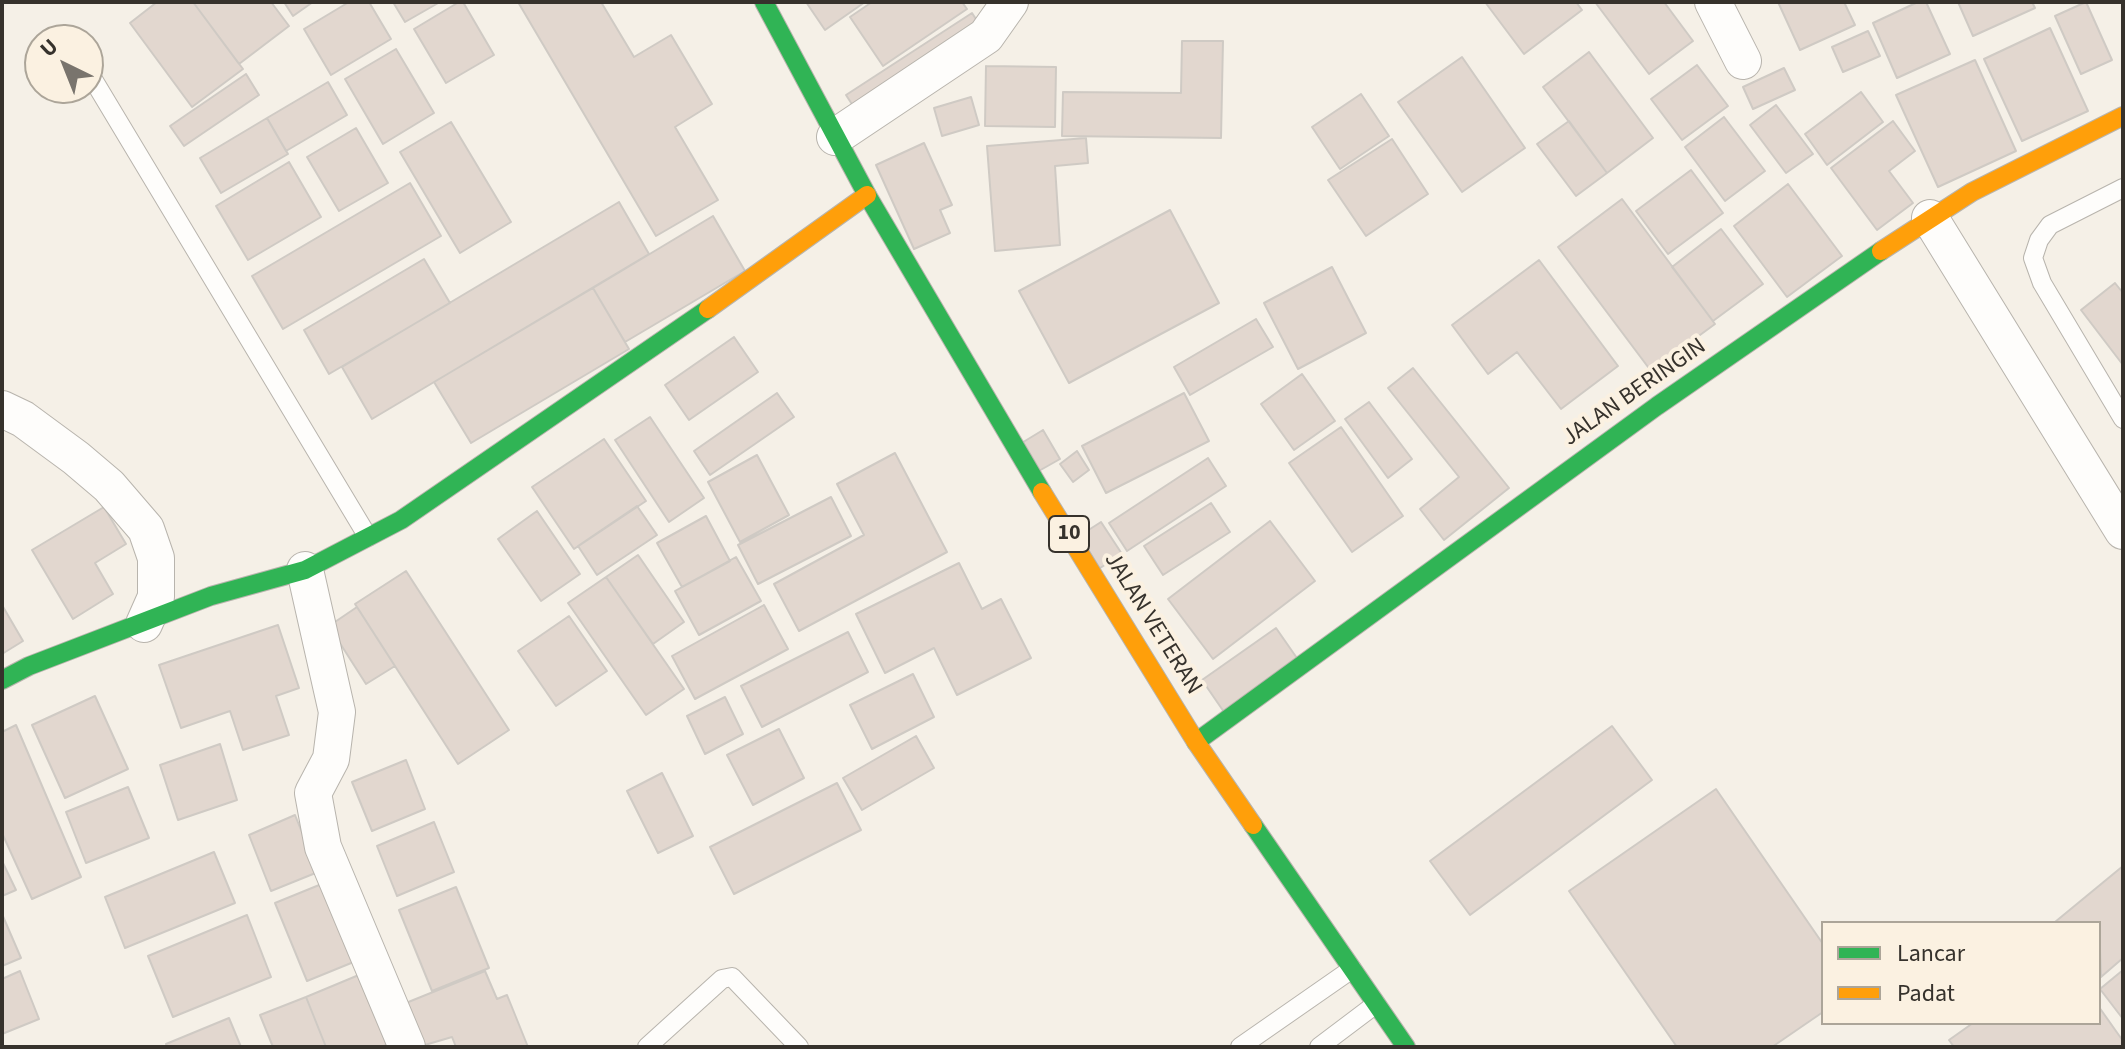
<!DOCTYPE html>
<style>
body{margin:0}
#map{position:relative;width:2125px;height:1049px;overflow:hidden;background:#f5f0e7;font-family:"Source Sans 3",sans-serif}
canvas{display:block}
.frame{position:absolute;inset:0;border:4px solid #36322c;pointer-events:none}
.legend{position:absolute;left:1821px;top:921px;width:280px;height:104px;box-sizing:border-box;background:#fbf1e1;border:2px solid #aca599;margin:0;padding:10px 14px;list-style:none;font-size:24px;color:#36322c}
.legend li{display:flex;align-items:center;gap:16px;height:40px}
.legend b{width:40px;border:2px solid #aca599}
.north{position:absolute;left:24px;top:24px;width:80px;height:80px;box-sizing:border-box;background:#fbf1e1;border:2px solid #aca599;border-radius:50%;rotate:317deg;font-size:22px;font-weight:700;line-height:32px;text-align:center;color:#36322c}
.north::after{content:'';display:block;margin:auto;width:28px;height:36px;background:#79746d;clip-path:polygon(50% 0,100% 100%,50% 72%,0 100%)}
</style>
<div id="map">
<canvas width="2125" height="1049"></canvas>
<div class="frame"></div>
<ul class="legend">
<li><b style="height:10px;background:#30b455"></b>Lancar</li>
<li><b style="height:10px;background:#ff9f0a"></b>Padat</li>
</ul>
<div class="north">U</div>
</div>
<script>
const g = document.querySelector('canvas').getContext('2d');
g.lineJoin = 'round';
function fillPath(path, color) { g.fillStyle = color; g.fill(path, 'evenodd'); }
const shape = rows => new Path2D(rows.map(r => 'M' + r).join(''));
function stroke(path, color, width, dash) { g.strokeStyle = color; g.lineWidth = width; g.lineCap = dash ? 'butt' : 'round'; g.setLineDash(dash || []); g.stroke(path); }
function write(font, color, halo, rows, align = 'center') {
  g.font = font + ' "Source Sans 3",sans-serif'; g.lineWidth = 8; g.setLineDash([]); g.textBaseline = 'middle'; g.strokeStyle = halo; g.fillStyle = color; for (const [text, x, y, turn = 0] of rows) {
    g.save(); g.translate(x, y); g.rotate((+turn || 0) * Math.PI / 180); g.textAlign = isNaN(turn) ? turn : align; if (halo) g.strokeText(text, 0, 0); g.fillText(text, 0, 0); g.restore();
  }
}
const building = shape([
 [157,2,193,2,243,69,192,107,130,23,157,2],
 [193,2,271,2,289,26,239,64,193,2],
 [284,2,313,2,293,16,284,2],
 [349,2,369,2,391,39,331,75,304,29,349,2],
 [393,2,440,2,405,22,393,2],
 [459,2,463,2,494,55,446,83,414,29,459,2],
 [518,2,601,2,634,57,671,35,712,104,675,127,718,200,656,236,518,2],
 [806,2,865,2,825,30,806,2],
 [872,2,962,2,967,9,883,66,850,17,872,2],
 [1485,2,1576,2,1582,10,1524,54,1485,2],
 [1595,2,1664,2,1693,41,1649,74,1595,2],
 [1778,2,1844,2,1855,25,1800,50,1778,2],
 [1918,2,1926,2,1950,54,1897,78,1873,23,1918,2],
 [1958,2,2032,2,2035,8,1973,36,1958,2],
 [2086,2,2112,60,2081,74,2055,16,2086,2],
 [972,13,985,33,859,115,846,95,972,13],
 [2050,28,2088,111,2022,141,1984,59,2050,28],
 [1868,31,1880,56,1843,72,1832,47,1868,31],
 [1182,41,1223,41,1221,138,1062,136,1063,92,1181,93,1182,41],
 [396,49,434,113,383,144,345,79,396,49],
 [1589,52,1653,138,1607,173,1543,87,1589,52],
 [1462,57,1525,148,1462,192,1398,102,1462,57],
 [1975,60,2016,151,1938,187,1896,95,1975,60],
 [1697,65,1728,106,1682,140,1651,99,1697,65],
 [986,66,1056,67,1055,127,985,126,986,66],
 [1784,68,1795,90,1753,109,1743,87,1784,68],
 [246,74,259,95,184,146,170,126,246,74],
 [328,82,347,115,286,151,267,118,328,82],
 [1861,92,1883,122,1827,165,1805,134,1861,92],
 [1361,94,1389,136,1340,169,1312,127,1361,94],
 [971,97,979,125,942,136,934,108,971,97],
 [1776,105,1813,154,1786,173,1750,125,1776,105],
 [1724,117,1765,171,1725,201,1685,147,1724,117],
 [267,118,288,154,221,193,200,158,267,118],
 [1569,121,1607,173,1576,196,1537,144,1569,121],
 [1893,121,1915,151,1889,171,1913,203,1877,230,1831,168,1893,121],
 [451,122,511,222,460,253,400,152,451,122],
 [356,128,388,183,339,211,307,157,356,128],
 [1086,138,1088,163,1055,166,1060,245,995,251,987,146,1086,138],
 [1392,139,1428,194,1366,236,1328,180,1392,139],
 [924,143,952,205,940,210,950,233,914,249,876,165,924,143],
 [289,162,321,217,248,260,216,206,289,162],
 [1691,170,1723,213,1668,254,1636,211,1691,170],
 [410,183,441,236,283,329,252,276,410,183],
 [1788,184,1842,256,1787,297,1734,226,1788,184],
 [1622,199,1715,324,1651,371,1558,247,1622,199],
 [619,202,649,254,372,419,342,367,619,202],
 [1170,210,1219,303,1069,383,1019,291,1170,210],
 [713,216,745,271,625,342,593,288,713,216],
 [1721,229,1763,284,1713,321,1672,267,1721,229],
 [424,259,450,303,329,374,304,330,424,259],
 [1539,260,1618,366,1561,409,1517,352,1488,374,1452,325,1539,260],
 [1332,267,1366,333,1298,369,1264,303,1332,267],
 [2115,283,2123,293,2123,365,2081,310,2115,283],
 [593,288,629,349,471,443,434,382,593,288],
 [1256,319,1273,347,1190,395,1174,367,1256,319],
 [734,337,758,372,689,420,665,385,734,337],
 [1413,368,1509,488,1444,540,1420,509,1459,477,1388,388,1413,368],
 [1302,374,1335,421,1294,450,1261,404,1302,374],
 [777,393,794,417,710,475,694,451,777,393],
 [1184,393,1209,441,1106,493,1082,446,1184,393],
 [1369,402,1412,459,1388,478,1345,419,1369,402],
 [650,417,704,498,669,522,615,440,650,417],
 [1341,427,1403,516,1352,552,1289,463,1341,427],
 [1043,430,1060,459,1037,472,1020,444,1043,430],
 [604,439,646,501,574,549,532,487,604,439],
 [1077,451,1089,470,1073,482,1060,464,1077,451],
 [895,453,947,552,799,631,774,584,864,535,837,484,895,453],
 [757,455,789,515,740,542,708,482,757,455],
 [1208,458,1226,486,1127,551,1109,523,1208,458],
 [831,497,851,536,758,584,738,545,831,497],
 [1211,503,1230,532,1163,575,1144,546,1211,503],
 [637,506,657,535,597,575,578,546,637,506],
 [104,507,126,544,95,563,113,594,73,619,32,550,104,507],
 [537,511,580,574,541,601,498,539,537,511],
 [706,516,730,561,682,587,657,543,706,516],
 [1270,521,1315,581,1213,659,1168,599,1270,521],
 [1101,522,1122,554,1097,570,1076,538,1101,522],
 [638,555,684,622,653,644,606,577,638,555],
 [736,557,761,601,699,635,675,591,736,557],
 [959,563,982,609,1001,599,1031,658,957,695,934,648,885,673,856,614,959,563],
 [406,571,509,730,458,764,355,604,406,571],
 [606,577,684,689,646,715,568,603,606,577],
 [2,605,23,641,2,654,2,605],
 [764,605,788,649,695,699,672,656,764,605],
 [357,607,395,666,366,684,329,626,357,607],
 [569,616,607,671,556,706,518,651,569,616],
 [278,625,299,688,276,696,289,735,243,750,230,711,181,728,159,665,278,625],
 [1276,628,1299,661,1224,712,1202,680,1276,628],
 [848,632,868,672,762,727,741,686,848,632],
 [913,674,934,717,872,749,850,705,913,674],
 [95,696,128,769,65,798,32,725,95,696],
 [725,697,743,734,705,754,687,716,725,697],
 [16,725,81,877,32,899,2,833,2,732,16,725],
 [1612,726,1652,780,1470,915,1430,861,1612,726],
 [779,729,804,778,753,805,727,755,779,729],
 [916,736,934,768,862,810,843,778,916,736],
 [220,744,237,800,178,820,160,765,220,744],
 [406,760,425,809,372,831,352,782,406,760],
 [662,773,693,836,658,853,627,791,662,773],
 [837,783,861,830,734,894,710,847,837,783],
 [128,787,149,838,86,863,66,812,128,787],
 [1716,789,1823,944,1823,1012,1772,1047,1677,1047,1569,891,1716,789],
 [295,815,318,872,271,891,249,835,295,815],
 [434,822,454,872,397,896,377,846,434,822],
 [214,852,235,903,125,948,105,897,214,852],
 [2,861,16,890,2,896,2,861],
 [2123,866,2123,958,2101,977,2099,923,2055,922,2123,866],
 [329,881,361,959,307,981,275,903,329,881],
 [456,887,489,968,432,991,399,910,456,887],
 [2,914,21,958,2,966,2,914],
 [247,915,271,977,173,1017,148,956,247,915],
 [2123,970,2123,1019,2100,989,2123,970],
 [20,971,39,1019,2,1034,2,979,20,971],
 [485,971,497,999,507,995,528,1047,456,1047,452,1037,418,1047,401,1005,485,971],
 [366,972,394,1042,381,1047,326,1047,306,997,366,972],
 [306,997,326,1047,273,1047,260,1015,306,997],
 [2099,1007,2123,1041,2123,1047,1954,1047,1949,1040,1973,1023,2099,1023,2099,1007],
 [229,1018,241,1047,167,1047,166,1044,229,1018]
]);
const lane = shape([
 [91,76,368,537],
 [2123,188,2050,225,2039,240,2033,258,2042,283,2123,419],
 [647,1047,722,979,732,977,799,1047],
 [1240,1047,1352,969],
 [1319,1047,1376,1004]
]);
const street = shape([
 [1713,2,1743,61],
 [835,137,986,36,1010,2],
 [1930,218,2123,531],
 [2,409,23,419,76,458,109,486,146,529,156,558,156,597,144,624],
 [305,570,337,712,331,759,313,793,323,847,407,1047]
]);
const fast = shape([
 [764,2,867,195,1042,492],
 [2,680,29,666,211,596,305,570,401,520,708,309],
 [1196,742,1657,406,1881,251],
 [1253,825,1406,1047]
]);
const slow = shape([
 [1881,251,1972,192,2123,116],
 [708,309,867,195],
 [1042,492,1196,742,1253,825]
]);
const shields = [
 [1069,534,40]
];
const shieldNames = [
 ["10",1069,534]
];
const streetNames = [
 ["JALAN BERINGIN",1635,393,-35],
 ["JALAN VETERAN",1152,624,58]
];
fillPath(building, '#e2d7cf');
stroke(building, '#cfcac4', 2);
stroke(lane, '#b8b4ad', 20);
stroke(street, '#b8b4ad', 38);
stroke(fast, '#b8b4ad', 20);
stroke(slow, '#b8b4ad', 20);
stroke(lane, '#fefdfb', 18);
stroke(street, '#fefdfb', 36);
stroke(fast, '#30b455', 18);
stroke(slow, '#ff9f0a', 18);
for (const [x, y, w] of shields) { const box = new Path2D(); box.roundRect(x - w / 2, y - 18, w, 36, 6); g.fillStyle = '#fbf1e1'; g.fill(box); stroke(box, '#36322c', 2); }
write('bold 22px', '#36322c', null, shieldNames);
write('24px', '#36322c', '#fbf1e1', streetNames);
</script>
